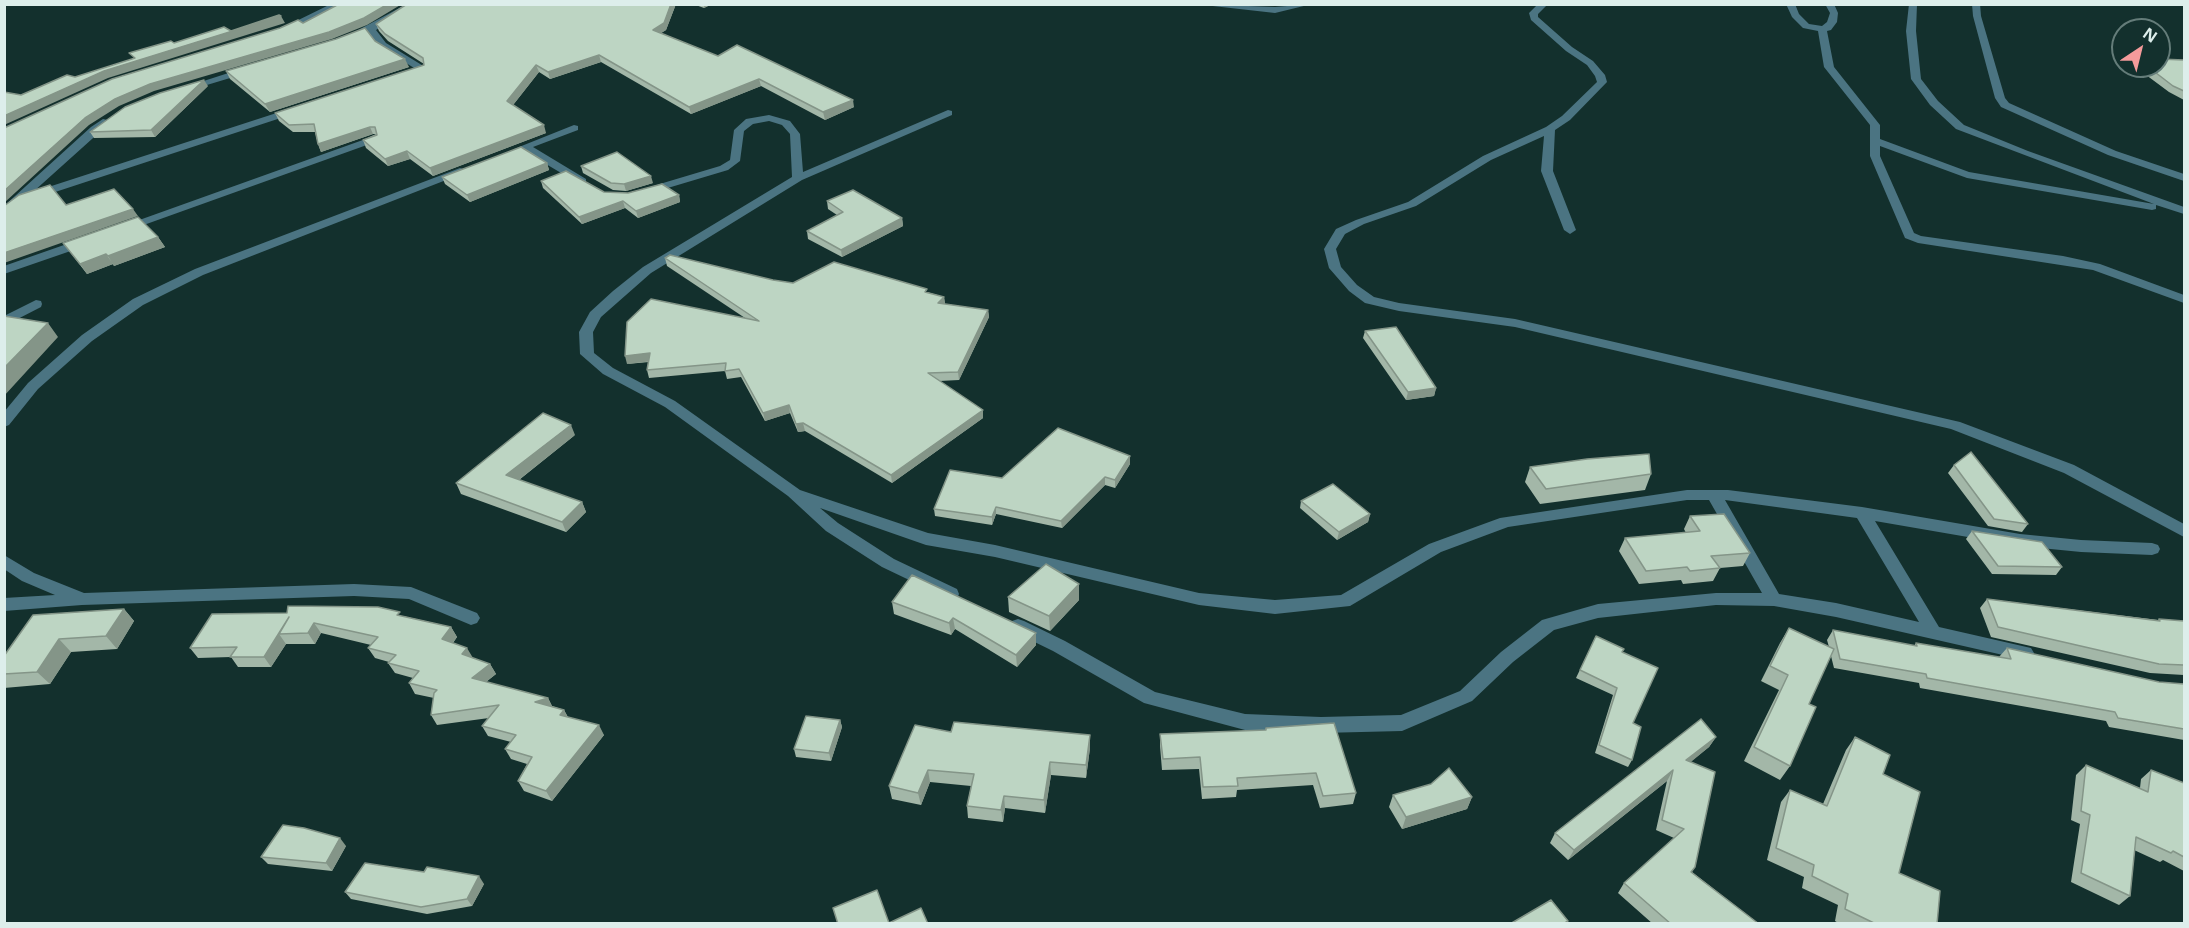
<!DOCTYPE html>
<style>
body{margin:0}
#map{position:relative;width:2189px;height:928px;overflow:hidden;background:#13302d;font-family:"Open Sans",sans-serif}
canvas{display:block}
.frame{position:absolute;inset:0;border:6px solid #ddeeeb;pointer-events:none}
.north{position:absolute;left:2111px;top:18px;width:60px;height:60px;box-sizing:border-box;background:#13302d;border:2px solid #647c79;border-radius:50%;rotate:35deg;font-size:16px;font-weight:700;line-height:24px;text-align:center;color:#ddeeeb}
.north::after{content:'';display:block;margin:auto;width:21px;height:27px;background:#f59b9b;clip-path:polygon(50% 0,100% 100%,50% 72%,0 100%)}
</style>
<div id="map">
<canvas width="2189" height="928"></canvas>
<div class="frame"></div>
<div class="north">N</div>
</div>
<script>
const g = document.querySelector('canvas').getContext('2d');
g.lineJoin = 'round';
const shape = rows => new Path2D(rows.map(r => 'M' + r).join(''));
function fillPath(path, color) { g.fillStyle = color; g.fill(path, 'evenodd'); }
function stroke(path, color, width, dash) { g.strokeStyle = color; g.lineWidth = width; g.lineCap = dash ? 'butt' : 'round'; g.setLineDash(dash || []); g.stroke(path); }
const minor = shape([
 [331,4,343,4,286,32,278,30,331,4],
 [407,4,418,4,376,30,386,43,425,67,425,71,419,71,380,47,368,33,350,40,345,37,407,4],
 [1195,4,1275,7,1312,4,1275,13,1195,4],
 [1538,4,1548,4,1538,14,1538,17,1572,47,1593,61,1605,75,1607,82,1570,120,1555,130,1553,171,1576,230,1570,234,1564,230,1541,171,1544,136,1491,160,1416,206,1364,224,1345,234,1336,249,1341,267,1357,285,1374,297,1399,303,1515,319,1960,422,2074,465,2184,524,2184,537,2064,473,1951,429,1515,327,1399,311,1365,303,1349,291,1329,268,1324,249,1336,229,1356,220,1408,202,1483,156,1546,127,1562,116,1597,82,1595,76,1587,65,1566,51,1531,20,1529,13,1538,4],
 [1786,4,1795,4,1799,14,1809,24,1822,26,1827,22,1830,13,1825,4,1834,4,1838,13,1837,22,1831,30,1827,31,1834,67,1880,125,1880,139,1969,172,2154,204,1956,129,1930,105,1911,79,1906,31,1909,4,1917,4,1916,31,1921,79,1938,101,1964,125,2028,151,2184,207,2184,214,2156,205,2156,209,2152,210,1967,178,1880,146,1880,156,1914,233,1921,236,2063,256,2100,264,2184,295,2184,303,2093,270,1918,243,1905,238,1870,156,1870,125,1824,67,1818,31,1803,28,1792,17,1786,4],
 [1972,4,1980,4,1981,16,2005,98,2009,103,2116,151,2184,174,2184,181,2108,155,2001,107,1995,98,1973,16,1972,4],
 [247,67,252,70,250,72,187,91,182,88,247,67],
 [295,107,299,108,299,112,40,197,32,197,31,195,4,216,4,206,91,127,103,119,112,121,33,192,295,107],
 [948,110,952,111,952,115,802,180,651,273,601,317,593,332,594,353,613,368,675,401,800,490,928,533,995,545,1199,593,1275,600,1341,595,1429,544,1500,518,1687,490,1728,490,1862,507,2020,534,2081,540,2152,543,2158,545,2160,549,2158,553,2152,555,2081,552,2020,546,1875,521,1939,627,2031,648,2034,653,2031,658,2025,660,1836,617,1774,606,1716,605,1598,618,1554,630,1513,662,1472,701,1402,731,1321,733,1245,730,1144,703,1053,651,1012,631,1009,626,1012,621,1018,619,1024,621,1065,641,1155,692,1245,714,1321,717,1401,715,1460,691,1501,652,1542,620,1598,604,1716,593,1762,593,1709,500,1687,500,1508,527,1441,552,1350,606,1275,614,1199,605,995,557,926,545,820,508,838,523,894,559,957,589,959,594,957,599,951,600,882,567,826,531,788,496,665,407,603,374,580,354,579,332,590,312,613,291,643,267,792,177,790,134,782,125,769,121,753,124,744,131,740,161,728,170,651,193,643,193,643,189,720,166,730,160,734,130,746,119,769,115,790,121,800,134,803,172,948,110],
 [1725,500,1857,518,1919,622,1836,603,1779,594,1725,500],
 [574,125,578,126,578,130,533,147,586,179,586,183,578,183,524,151,519,152,514,149,574,125],
 [374,136,378,137,378,141,127,231,123,232,117,228,374,136],
 [460,168,464,169,464,173,203,275,143,305,92,341,38,389,9,425,4,427,4,412,28,383,82,335,133,299,195,269,460,168],
 [84,238,90,242,88,245,4,274,4,266,84,238],
 [36,300,41,301,42,304,41,307,4,326,4,316,36,300],
 [4,555,34,573,84,593,354,584,411,587,477,613,480,618,477,623,471,625,409,599,354,596,82,605,4,611,4,598,55,595,22,581,4,569,4,555]
]);
const wall = shape([
 [407,4,676,4,666,30,661,33,718,56,854,107,825,120,761,86,691,114,601,62,550,79,539,72,513,105,546,133,433,176,410,159,388,166,366,148,363,140,376,134,373,134,321,152,318,144,315,132,293,132,279,121,275,113,424,65,424,64,388,41,379,31,376,24],
 [693,4,712,4,704,8],
 [375,41,409,67,270,112,230,79,226,71],
 [2184,60,2184,100,2169,92,2134,66,2159,66],
 [208,86,155,137,94,138,90,132],
 [547,163,549,170,470,202,445,184,442,177],
 [581,166,653,183,626,191,613,190,583,173],
 [541,181,604,192,679,195,680,202,638,218,625,208,582,224,543,188],
 [827,201,902,218,903,226,842,257,808,239,807,231,837,215,828,209],
 [158,237,165,247,114,266,113,264,87,274,63,243],
 [665,258,773,280,793,283,927,292,944,297,945,304,988,310,989,317,959,380,939,381,983,418,892,483,805,431,798,432,790,413,765,421,741,377,727,379,725,371,649,378,647,370,649,362,627,364,745,318,667,266],
 [1365,331,1436,388,1434,396,1406,400,1363,338],
 [575,435,519,480,582,502,586,512,566,532,461,494,456,483],
 [1130,464,1115,488,1105,485,1062,528,996,514,992,525,935,516,934,509,1002,478],
 [1954,465,2028,524,2022,532,1988,526,1948,473],
 [1530,467,1651,474,1645,490,1540,504,1525,482],
 [1301,501,1370,514,1368,522,1337,540,1300,508],
 [1690,516,1750,553,1743,566,1720,568,1713,581,1683,584,1681,580,1639,584,1619,551,1625,538,1686,533,1684,529],
 [1972,531,2062,567,2056,575,1992,574,1966,539],
 [1079,584,1079,600,1050,631,1009,612,1008,597],
 [1987,599,2158,620,2159,619,2184,621,2184,675,2150,673,1991,637,1980,608],
 [892,602,1036,633,1036,645,1017,667,955,629,951,635,894,614],
 [124,609,134,621,117,649,71,652,50,684,4,688,4,656],
 [212,614,403,616,451,627,457,637,453,643,473,658,490,664,496,674,486,682,548,698,552,706,564,710,568,717,604,735,552,801,524,791,518,781,527,764,511,759,505,749,511,742,488,736,482,726,489,718,437,725,431,715,434,698,415,694,409,683,413,678,395,673,388,663,389,662,375,658,368,648,371,645,321,633,315,644,286,644,271,667,238,667,231,657,198,658,190,648],
 [1789,628,1829,647,1827,640,1833,630,1914,646,1916,643,1999,657,2007,648,2159,682,2184,684,2184,740,2109,727,2106,721,1920,688,1919,683,1834,668,1831,656,1809,704,1790,766,1780,780,1744,761,1779,690,1761,681,1780,643],
 [1596,636,1622,652,1632,760,1628,767,1595,753,1613,695,1576,678],
 [840,720,842,727,831,761,796,757,794,749],
 [1266,728,1356,793,1353,804,1320,808,1313,785,1237,790,1236,797,1202,799,1199,769,1162,770,1160,746,1160,734,1265,730],
 [951,732,1090,735,1090,748,1086,778,1051,775,1045,813,1005,808,1003,822,968,818,967,806,971,786,930,782,921,805,892,799,889,786],
 [1716,737,1709,747,1690,762,1695,867,1692,872,1759,924,1653,924,1618,893,1624,883,1674,838,1656,830,1667,781,1568,860,1550,843,1555,833],
 [1855,737,1883,774,1899,873,1937,924,1840,924,1835,921,1838,905,1802,888,1804,877,1767,860,1781,802,1790,790,1823,804,1846,750],
 [2086,765,2140,788,2141,779,2151,770,2184,783,2184,871,2163,860,2160,862,2134,850,2130,896,2119,905,2071,882,2080,824,2071,820,2076,775],
 [1393,795,1472,797,1467,809,1402,829,1389,807],
 [346,846,332,871,268,864,261,857],
 [424,872,484,884,472,906,427,914,351,899,345,892]
]);
const shadedWall = shape([
 [388,4,402,4,367,25,332,39,154,91,119,106,89,125,4,203,4,191,85,118,115,99,150,84],
 [671,4,676,4,666,30,655,37,653,30],
 [704,4,712,4,704,8],
 [281,16,285,23,108,78,4,125,4,116,104,71],
 [599,55,601,62,550,79,548,72],
 [405,59,409,67,270,112,265,104],
 [536,65,539,72,510,109,507,101],
 [759,79,761,86,691,114,689,107],
 [204,80,208,86,155,137,151,130],
 [853,100,854,107,825,120,823,112],
 [544,125,546,133,433,176,430,168],
 [370,127,373,134,321,152,318,144],
 [407,151,410,159,388,166,385,159],
 [547,163,549,170,470,202,467,195],
 [651,176,653,183,626,191,624,184],
 [679,195,680,202,638,218,636,211],
 [623,201,625,208,582,224,579,217],
 [133,209,138,216,4,263,4,253],
 [902,218,903,226,842,257,841,250],
 [158,237,165,247,114,266,108,256],
 [106,254,113,264,87,274,80,264],
 [944,297,945,304,938,303],
 [988,310,989,317,959,380,958,372],
 [48,323,58,337,4,396,4,368],
 [650,353,653,361,627,364,625,356],
 [1436,388,1434,396,1406,400,1408,392],
 [789,405,790,413,765,421,763,413],
 [983,410,983,418,892,483,891,475],
 [803,423,805,431,798,432,796,424],
 [571,425,575,435,511,486,506,475],
 [1130,456,1130,464,1115,488,1115,480],
 [1105,477,1105,485,1062,528,1061,521],
 [582,502,586,512,566,532,562,522],
 [996,507,996,514,992,525,992,517],
 [1370,514,1368,522,1337,540,1339,532],
 [1079,584,1079,600,1050,631,1049,616],
 [124,609,134,621,117,649,106,636],
 [289,617,279,634,286,644,271,667,264,657],
 [953,618,955,629,951,635,949,623],
 [314,623,321,633,315,644,308,633],
 [451,627,457,637,448,649,442,639],
 [1036,633,1036,645,1017,667,1016,655],
 [59,639,71,652,50,684,37,672],
 [467,648,473,658,462,654],
 [490,664,496,674,478,688,472,678],
 [548,698,553,708,535,702],
 [564,710,569,720,560,715],
 [840,720,842,727,831,761,829,753],
 [599,725,604,735,552,801,546,791],
 [1090,735,1090,748,1086,778,1086,765],
 [1716,737,1709,747,1680,771,1686,760],
 [1050,762,1051,775,1045,813,1044,800],
 [928,770,930,782,921,805,918,793],
 [1673,770,1667,781,1568,860,1574,850],
 [1004,796,1005,808,1003,822,1001,810],
 [1472,797,1467,809,1402,829,1406,817],
 [340,838,346,846,332,871,326,863],
 [479,876,484,884,472,906,467,899]
]);
const building = shape([
 [339,4,388,4,364,18,329,32,150,84,115,99,85,118,4,191,4,128,112,79,280,28,298,20,303,23,339,4],
 [407,4,671,4,664,23,653,30,718,56,737,45,853,100,823,112,759,79,689,107,599,55,548,72,536,65,507,101,544,125,430,168,407,151,385,159,363,140,377,135,375,127,370,127,318,144,314,124,289,125,275,113,424,65,423,58,385,34,376,24,407,4],
 [279,15,281,16,104,71,4,116,4,92,21,95,67,75,75,77,135,58,129,53,171,41,174,43,224,27,231,31,279,15],
 [365,28,375,41,405,59,265,104,226,71,336,39,365,28],
 [2159,59,2184,60,2184,91,2173,86,2147,66,2159,66,2159,59],
 [204,80,151,130,90,132,125,107,160,93,204,80],
 [521,147,547,163,467,195,442,177,521,147],
 [617,152,651,176,624,184,611,183,581,166,617,152],
 [566,171,604,192,628,193,662,184,679,195,636,211,623,201,579,217,541,181,566,171],
 [50,185,66,205,114,189,133,209,4,253,4,206,19,195,50,185],
 [853,190,902,218,841,250,807,231,843,212,827,201,853,190],
 [138,217,158,237,108,256,106,254,80,264,63,243,138,217],
 [670,255,773,280,793,283,834,262,927,289,925,292,944,297,938,303,988,310,958,372,928,373,983,410,891,475,803,423,796,424,789,405,763,413,739,369,725,371,726,363,647,370,650,353,625,356,627,322,651,299,759,321,665,258,670,255],
 [4,316,48,323,4,368,4,316],
 [1396,327,1436,388,1408,392,1365,331,1396,327],
 [543,413,571,425,506,475,582,502,562,522,456,483,543,413],
 [1058,428,1130,456,1115,480,1105,477,1061,521,996,507,992,517,934,509,950,470,1002,478,1058,428],
 [1971,452,2028,524,1994,519,1954,465,1971,452],
 [1649,454,1651,474,1546,489,1530,467,1587,459,1649,454],
 [1333,484,1370,514,1339,532,1301,501,1333,484],
 [1724,514,1750,553,1711,556,1720,568,1690,571,1687,567,1646,571,1625,538,1700,531,1690,516,1724,514],
 [1972,531,2042,542,2062,567,1998,566,1972,531],
 [1046,564,1079,584,1049,616,1008,597,1046,564],
 [912,575,1036,633,1016,655,953,618,949,623,892,602,912,575],
 [1987,599,2160,621,2159,619,2184,621,2184,665,2159,664,1998,627,1987,599],
 [288,606,378,607,400,612,397,615,451,627,442,639,467,648,462,654,490,664,472,678,548,698,535,702,564,710,560,715,599,725,546,791,518,781,532,757,505,749,516,735,482,726,499,705,431,715,434,693,437,690,409,683,419,671,388,663,396,655,368,648,378,637,314,623,308,633,279,634,289,617,264,657,230,657,237,647,190,648,212,614,287,613,288,606],
 [124,609,106,636,59,639,37,672,4,674,4,656,33,615,124,609],
 [1789,628,1834,649,1809,704,1816,707,1790,766,1754,747,1788,675,1770,666,1789,628],
 [1833,630,1917,646,1916,643,2011,659,2007,648,2159,682,2184,684,2184,729,2118,718,2115,712,1927,678,1926,674,1840,659,1833,630],
 [1596,636,1624,649,1622,652,1658,668,1633,723,1641,727,1632,760,1599,745,1617,688,1580,670,1596,636],
 [806,716,840,720,829,753,794,749,806,716],
 [1701,719,1716,737,1686,760,1715,772,1695,867,1691,872,1759,924,1671,924,1624,883,1684,829,1662,820,1673,770,1574,850,1555,833,1701,719],
 [954,722,1090,735,1086,765,1050,762,1044,800,1004,796,1001,810,967,806,974,774,928,770,918,793,889,786,915,725,951,732,954,722],
 [1334,723,1356,793,1323,796,1316,773,1237,778,1238,786,1203,787,1200,757,1163,759,1160,734,1266,730,1266,728,1334,723],
 [1855,737,1890,755,1883,774,1920,792,1899,873,1940,891,1937,924,1876,924,1845,909,1848,894,1812,876,1814,865,1776,848,1790,790,1827,806,1855,737],
 [2086,765,2148,792,2151,770,2184,783,2184,857,2173,851,2171,853,2136,837,2130,896,2081,873,2090,815,2081,811,2086,765],
 [1449,768,1472,797,1406,817,1393,795,1431,784,1449,768],
 [283,825,304,828,340,838,326,863,261,857,283,825],
 [365,863,424,872,427,867,479,876,467,899,421,907,345,892,365,863],
 [877,890,889,923,921,908,928,924,838,924,833,908,877,890],
 [1551,900,1568,921,1563,924,1510,924,1551,900]
]);
fillPath(minor, '#4b7482');
fillPath(wall, '#a3b7a8');
fillPath(shadedWall, '#849588');
fillPath(building, '#bdd5c3');
stroke(building, '#849588', 1.5);
</script>
